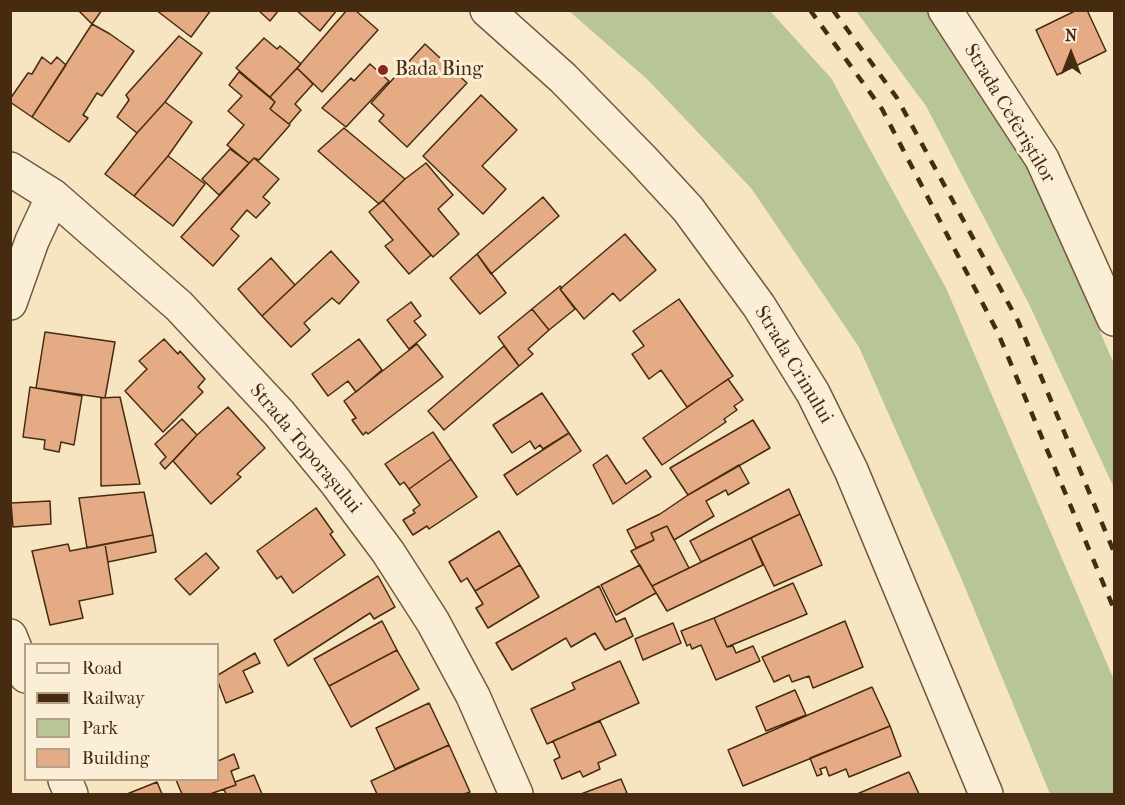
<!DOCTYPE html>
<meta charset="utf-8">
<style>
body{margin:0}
#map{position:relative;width:1125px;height:805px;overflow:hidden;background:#f7e5c2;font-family:"IM FELL French Canon",serif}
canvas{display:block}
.frame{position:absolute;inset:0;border:12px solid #472b11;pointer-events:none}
.legend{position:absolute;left:24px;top:643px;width:195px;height:138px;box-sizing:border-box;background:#faeed7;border:2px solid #b2a088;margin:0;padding:8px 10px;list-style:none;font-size:18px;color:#472b11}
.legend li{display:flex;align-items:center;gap:12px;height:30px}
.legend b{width:30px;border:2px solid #b2a088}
.north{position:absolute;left:1041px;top:24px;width:60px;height:60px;-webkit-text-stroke:4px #faeed7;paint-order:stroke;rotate:0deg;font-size:16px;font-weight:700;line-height:24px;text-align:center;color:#472b11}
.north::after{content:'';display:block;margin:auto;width:21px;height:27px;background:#472b11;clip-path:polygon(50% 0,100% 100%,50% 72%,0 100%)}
</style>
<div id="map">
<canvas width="1125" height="805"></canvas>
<div class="frame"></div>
<ul class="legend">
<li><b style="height:8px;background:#faeed7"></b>Road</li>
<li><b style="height:8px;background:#472b11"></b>Railway</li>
<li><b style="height:16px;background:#b8c697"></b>Park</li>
<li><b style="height:16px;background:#e5ab84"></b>Building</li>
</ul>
<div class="north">N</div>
</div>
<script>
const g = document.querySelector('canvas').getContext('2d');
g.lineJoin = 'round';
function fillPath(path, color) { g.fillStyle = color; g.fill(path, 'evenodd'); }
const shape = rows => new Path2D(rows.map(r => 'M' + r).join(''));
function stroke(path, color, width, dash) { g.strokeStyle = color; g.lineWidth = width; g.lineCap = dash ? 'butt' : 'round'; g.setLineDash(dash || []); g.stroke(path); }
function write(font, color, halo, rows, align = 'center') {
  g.font = font + ' "IM FELL French Canon",serif'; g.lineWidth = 6; g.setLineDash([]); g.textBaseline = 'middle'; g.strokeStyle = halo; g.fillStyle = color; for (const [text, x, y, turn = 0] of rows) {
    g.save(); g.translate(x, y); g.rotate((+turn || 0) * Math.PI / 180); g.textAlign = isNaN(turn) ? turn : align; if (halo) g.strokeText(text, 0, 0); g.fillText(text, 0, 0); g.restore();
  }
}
const green = shape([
 [569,11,770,11,831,78,946,288,1114,680,1114,794,1050,794,962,580,859,347,751,188,647,79],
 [856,11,937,11,1003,107,1114,364,1114,488,1029,304,926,106]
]);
const building = shape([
 [78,10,102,10,92,24,78,10],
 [156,10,211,10,191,37,156,10],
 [258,10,279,10,270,21,258,10],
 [296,10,337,10,320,31,296,10],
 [347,10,355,10,378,30,322,92,297,68,347,10],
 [1077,10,1087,10,1106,51,1057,75,1036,30,1077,10],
 [92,24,110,34,134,51,102,96,97,93,83,115,88,118,69,142,32,117,92,24],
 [179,36,202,53,165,102,137,133,117,117,129,100,126,95,179,36],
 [264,38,277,49,280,46,301,64,270,97,236,68,264,38],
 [425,44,467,83,407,147,379,121,384,115,371,103,425,44],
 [42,57,51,64,57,57,66,65,32,117,10,102,10,99,28,73,32,74,42,57],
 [370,64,389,81,346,127,322,108,351,78,354,81,370,64],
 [297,68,313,84,295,104,301,110,289,124,270,109,275,102,270,97,297,68],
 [239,72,275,102,270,109,290,125,259,160,254,158,249,163,227,145,244,125,228,111,242,96,229,85,239,72],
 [481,95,517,130,482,166,506,189,483,214,423,156,481,95],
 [165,102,192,122,168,156,134,196,105,174,137,133,165,102],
 [344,128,405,179,379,204,318,151,344,128],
 [230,149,249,163,219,195,202,179,230,149],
 [168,156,205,184,173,226,134,196,168,156],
 [254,158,279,179,263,197,270,203,256,218,247,210,231,229,239,236,213,266,181,237,254,158],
 [426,163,453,195,438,209,459,234,433,257,383,200,405,179,426,163],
 [543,197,559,216,491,274,477,254,543,197],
 [383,200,431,255,409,274,385,246,393,240,369,212,383,200],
 [625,234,656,270,620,301,613,293,584,319,560,289,625,234],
 [331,251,359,282,339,304,332,298,304,323,310,330,291,347,262,316,331,251],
 [477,254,506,293,480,314,450,278,477,254],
 [271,258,295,285,262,316,238,289,271,258],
 [560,286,562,288,560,289,575,309,549,330,532,309,560,286],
 [679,299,733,376,687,407,661,370,649,379,632,354,644,346,633,331,679,299],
 [411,302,421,316,414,321,426,335,409,349,387,320,411,302],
 [532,309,549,330,528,349,533,354,519,366,498,337,532,309],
 [45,332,115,342,105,398,36,388,45,332],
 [164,339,178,354,180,351,205,379,198,387,203,392,163,432,125,391,147,369,139,361,164,339],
 [359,339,382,370,356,392,348,381,328,396,312,374,359,339],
 [417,344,443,377,368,434,366,432,363,435,352,420,356,418,344,401,417,344],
 [504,346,519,366,444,430,428,411,504,346],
 [728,379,743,400,734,406,737,410,724,419,726,422,662,465,643,438,728,379],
 [30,387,82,396,74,445,61,442,59,452,44,449,45,440,23,437,30,387],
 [542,393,569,433,543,449,540,445,535,449,530,441,512,453,493,425,542,393],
 [120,397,140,484,101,486,101,398,120,397],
 [228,407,265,448,237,474,241,477,211,504,173,461,197,435,228,407],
 [182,419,197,435,165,469,160,463,166,457,155,444,182,419],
 [753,420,770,448,688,495,670,468,753,420],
 [433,432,451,459,409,489,404,482,400,485,385,464,433,432],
 [569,433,581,451,517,495,504,475,569,433],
 [607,455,626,484,646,470,651,477,613,504,593,465,607,455],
 [451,459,477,497,429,529,427,526,413,535,403,520,415,513,413,510,420,505,409,489,451,459],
 [739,465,749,483,728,495,726,490,706,501,714,516,674,540,667,526,651,533,654,540,636,548,627,530,660,514,688,495,739,465],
 [789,489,800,514,701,562,690,541,789,489],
 [144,492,153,535,87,548,79,498,144,492],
 [50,501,51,524,13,527,11,503,50,501],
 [316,508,333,532,330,534,345,555,293,593,281,576,277,579,257,551,316,508],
 [800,514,822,565,774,586,751,538,800,514],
 [667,526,689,568,652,586,631,551,654,540,651,533,667,526],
 [499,531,520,565,475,591,467,578,461,582,449,562,499,531],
 [153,535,156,552,108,562,105,544,153,535],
 [751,538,763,565,667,611,652,586,751,538],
 [68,544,70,551,105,544,113,594,79,601,83,618,50,625,32,551,68,544],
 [206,553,219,568,190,595,175,579,206,553],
 [520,565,539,597,488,628,476,608,483,604,475,591,520,565],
 [640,565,656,593,616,615,601,585,640,565],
 [378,576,395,607,374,619,370,613,288,666,274,640,378,576],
 [793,583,807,614,727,647,714,618,793,583],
 [599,586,616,622,625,618,633,636,605,650,595,633,571,647,566,638,512,670,496,643,599,586],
 [714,618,727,647,733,646,736,653,753,646,760,661,716,680,701,645,692,649,690,644,687,646,681,631,714,618],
 [382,621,397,650,329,686,314,659,382,621],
 [845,621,863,667,813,688,809,676,792,682,789,675,774,682,762,657,845,621],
 [673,623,681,643,643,660,635,639,673,623],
 [397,650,419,689,351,727,329,686,397,650],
 [255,653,260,663,243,671,253,692,226,703,218,682,218,675,255,653],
 [620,661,639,703,547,744,531,709,575,689,572,683,620,661],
 [872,687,890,726,743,786,728,750,872,687],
 [795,690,806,715,766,731,756,707,795,690],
 [429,703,449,745,395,769,376,728,429,703],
 [600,721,616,755,598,763,600,769,583,777,580,771,562,779,554,760,560,757,553,741,600,721],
 [890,726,901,756,849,777,846,769,829,776,826,767,820,769,822,774,817,776,810,758,890,726],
 [449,745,470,792,464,794,377,794,371,781,449,745],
 [234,754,239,768,231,771,236,785,210,794,182,794,176,780,218,780,218,761,234,754],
 [909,772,919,794,857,794,909,772],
 [254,775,262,794,226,794,224,789,236,785,235,782,254,775],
 [621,779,627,793,624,794,581,794,621,779],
 [157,782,162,794,127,794,157,782]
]);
const minor = shape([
 [945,10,1042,159,1114,319],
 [10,169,53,196,179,306,279,413,335,481,388,552,433,622,473,696,516,794],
 [10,303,32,241,53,196],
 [10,636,26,676],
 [65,780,71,794]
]);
const tertiary = shape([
 [487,10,563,78,641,158,688,209,759,306,813,393,851,470,986,794]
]);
const rail = shape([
 [810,10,882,109,998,333,1114,609],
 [833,10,897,98,1018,321,1114,552]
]);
const markers = [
 [383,70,6,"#8f2418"]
];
const poiNames = [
 ["Bada Bing",395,70]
];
const streetNames = [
 ["Strada Ceferiștilor",1009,114,59],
 ["Strada Crinului",793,365,59],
 ["Strada Toporașului",305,449,50]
];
fillPath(green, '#b8c697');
fillPath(building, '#e5ab84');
stroke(building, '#472b11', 1.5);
stroke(minor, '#735a3d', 36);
stroke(tertiary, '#735a3d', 36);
stroke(minor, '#faeed7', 33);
stroke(tertiary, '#faeed7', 33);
stroke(rail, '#472b11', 4.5, [10, 10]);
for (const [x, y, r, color] of markers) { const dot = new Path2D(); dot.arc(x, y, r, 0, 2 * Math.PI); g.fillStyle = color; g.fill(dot); stroke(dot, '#faeed7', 2); }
write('20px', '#472b11', '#faeed7', poiNames, 'left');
write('20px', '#472b11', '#faeed7', streetNames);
</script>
